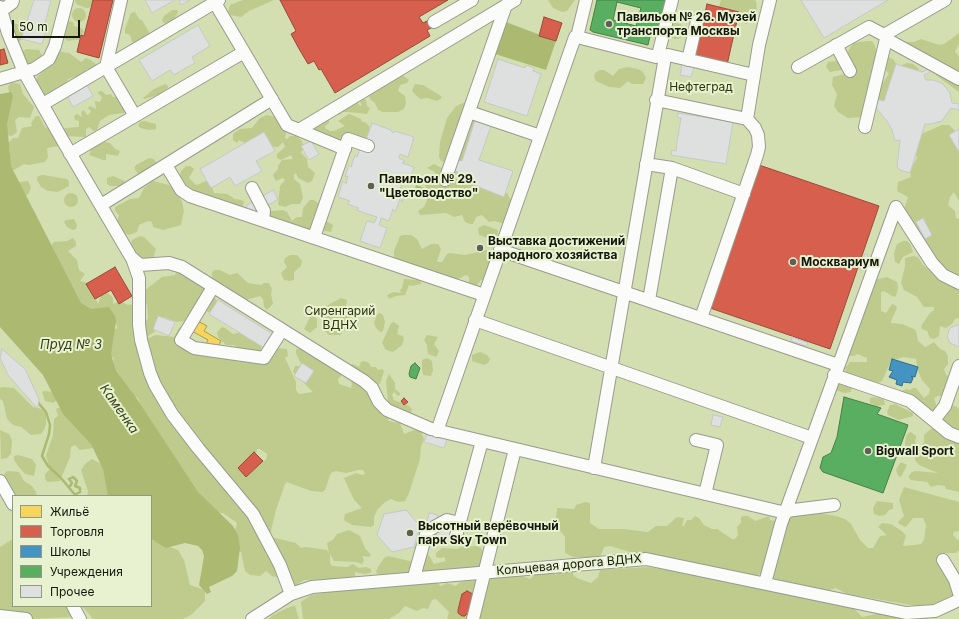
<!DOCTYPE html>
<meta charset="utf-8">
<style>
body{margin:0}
#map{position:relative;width:959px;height:619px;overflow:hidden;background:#e4e9d8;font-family:Inter,sans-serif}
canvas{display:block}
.legend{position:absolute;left:12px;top:495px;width:140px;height:112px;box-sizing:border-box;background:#e8f1d0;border:1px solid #939a82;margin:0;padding:5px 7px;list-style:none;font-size:12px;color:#14170c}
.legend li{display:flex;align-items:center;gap:8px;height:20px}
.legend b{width:20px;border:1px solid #939a82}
.scale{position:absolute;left:12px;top:20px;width:68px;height:18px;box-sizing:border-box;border:2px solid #14170c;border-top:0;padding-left:5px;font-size:12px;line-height:14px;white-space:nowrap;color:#14170c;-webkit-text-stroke:3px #e8f1d0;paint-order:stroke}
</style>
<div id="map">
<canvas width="959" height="619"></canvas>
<ul class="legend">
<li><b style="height:11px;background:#f6d55c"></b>Жильё</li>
<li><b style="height:11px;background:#d6604d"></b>Торговля</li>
<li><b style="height:11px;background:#4393c3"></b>Школы</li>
<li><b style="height:11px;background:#5aae61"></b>Учреждения</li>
<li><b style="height:11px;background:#dde0df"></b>Прочее</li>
</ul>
<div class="scale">50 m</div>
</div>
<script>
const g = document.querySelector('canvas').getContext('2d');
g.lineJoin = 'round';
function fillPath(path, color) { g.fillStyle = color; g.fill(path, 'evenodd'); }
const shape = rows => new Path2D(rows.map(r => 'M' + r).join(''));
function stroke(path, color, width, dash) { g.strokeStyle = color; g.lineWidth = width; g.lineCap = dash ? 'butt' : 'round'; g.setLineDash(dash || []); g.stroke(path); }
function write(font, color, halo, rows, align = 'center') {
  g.font = font + ' Inter,sans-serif'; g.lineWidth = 4; g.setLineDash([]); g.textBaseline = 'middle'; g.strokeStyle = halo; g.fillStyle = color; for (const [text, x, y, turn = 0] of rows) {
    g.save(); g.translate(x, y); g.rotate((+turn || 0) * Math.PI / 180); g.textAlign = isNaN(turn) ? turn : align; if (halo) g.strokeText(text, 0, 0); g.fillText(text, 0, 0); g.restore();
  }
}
const green = shape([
 [0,0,959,0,959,619,0,619],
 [13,496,151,496,151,606,13,606]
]);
const forest = shape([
 [75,0,92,0,92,4,89,8,86,8,76,4],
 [243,0,274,0,249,11,241,17,230,15,228,12,230,5],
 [548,0,575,0,567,11,562,12,553,8],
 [721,0,754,0,756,1,757,11,754,20,746,24,718,10],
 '72 15a7 7 0 1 1 14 0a7 7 0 1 1-14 0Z',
 [172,10,177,10,178,12,174,20,167,24,164,23,162,20,164,16],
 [135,12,139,19,142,20,149,32,149,38,135,44,132,42,130,35,125,33,125,29,131,13],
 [66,21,73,22,74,26,81,28,84,31,80,39,68,41,64,38,63,32],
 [11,22,22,26,23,28,24,36,18,43,9,23],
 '668 31a8 8 0 1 1 16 0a8 8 0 1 1-16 0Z',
 [959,33,959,44,955,52,959,56,959,92,936,75,935,70,901,42,914,42,921,39,939,45,944,44],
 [867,41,872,41,875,46,881,85,889,74,882,65,888,57,893,59,898,67,907,63,913,64,919,69,916,75,883,107,871,111,863,117,848,118,838,112,834,106,837,94,832,85,833,77,848,73,850,66,841,70,830,72,826,67,828,62,843,60,853,43],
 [26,49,39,50,43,57,28,67,22,52],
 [57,51,69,53,81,62,86,58,91,60,99,67,91,70,86,69,89,73,68,79,66,84,45,96,40,96,36,82,37,77,48,66],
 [628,67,638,69,643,72,646,78,643,84,632,84,628,81,620,88,609,87,596,81,594,77,595,73,600,70,604,70,613,76,619,69],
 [402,75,409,80,407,83,400,85,398,91,405,96,406,103,404,109,398,112,383,112,378,110,375,103,371,100,368,95],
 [11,82,20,84,23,94,34,107,30,118,19,117,15,120,17,132,12,136,5,135,4,120,9,113,7,110,9,93,8,87],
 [165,84,168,86,168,88,160,94,145,99,143,98,154,89],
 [415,84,423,85,441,96,442,98,437,101,427,98,420,99,412,91],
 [102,91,106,95,111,94,113,97,118,97,126,107,124,113,109,115,100,121,97,130,94,131,89,127,86,129,86,137,64,136,62,130,65,128,79,127,79,121,75,120,74,116,77,114,82,117,81,112,84,110,87,115,89,114,91,111,88,108,90,106,96,109,95,101,100,102,102,97,97,92],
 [364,99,366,100,367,106,370,108,367,114,348,112,343,112,339,115,335,114,356,101,360,106,362,105,360,102],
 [470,100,488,114,521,122,527,129,523,138,498,125,480,124,464,162,449,165,441,161,439,157,440,142,447,118,456,106],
 [349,114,361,119,362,122,365,122,369,126,370,130,366,138,342,146,314,129,314,127,329,118,329,123,325,126,325,128,330,131,334,131,345,126,338,121],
 [267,115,279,118,287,129,285,138,287,139,290,136,296,136,301,140,304,146,301,153,307,159,308,167,315,173,312,181,308,183,298,178,296,173,294,175,294,179,300,184,303,198,300,204,292,204,285,207,278,205,280,186,285,180,283,178,276,181,273,175,278,169,278,166,282,160,293,159,291,155,281,160,277,158,277,154,285,147,283,142,278,147,273,147,264,134,261,134,248,144,239,140,237,143,233,140,233,134,240,129,252,128,260,118],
 [36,116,39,116,45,127,53,131,60,146,47,148,48,157,45,162,29,165,24,164,14,170,11,169,8,160,10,151,8,148,8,143,13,138,18,138,22,128,32,126,31,123],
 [144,121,156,124,156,129,149,130,140,128,138,125,140,122],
 [942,125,949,125,959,135,959,201,954,192,950,197,948,205,955,211,956,218,959,219,959,285,919,241,921,232,920,231,914,232,904,209,908,197,897,191,898,182,911,177,910,170,917,158,916,155,919,135],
 [105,142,110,143,115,149,120,151,118,156,106,154,106,160,103,160,89,155,92,147,99,143],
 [149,158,154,159,159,168,139,175,134,168,136,165],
 [434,164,442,168,455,169,507,193,515,207,504,224,495,221,489,222,482,215,476,217,473,224,470,224,465,222,462,215,454,217,446,213,420,215,418,211,424,207,427,200,433,196,427,191,425,185,430,179,436,179,435,172,427,168],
 [186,166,190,166,194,169,189,178,195,184,197,185,206,181,212,187,214,193,227,194,235,199,242,200,244,202,243,206,217,205,188,188,180,175,181,171],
 [43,175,67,179,69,182,69,186,58,192,48,191,41,187,37,180,38,176],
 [113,176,125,181,122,186,110,186,107,184,107,178],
 [28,181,31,187,29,193,26,196,16,186,19,182],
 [153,181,169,185,176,190,182,202,184,211,181,225,163,230,153,227,152,222,148,221,139,225,137,232,129,235,123,233,117,222,119,215,115,211,115,207,130,199,139,198,144,188],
 '64 200a7 7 0 1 1 14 0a7 7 0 1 1-14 0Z',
 [310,200,314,200,319,204,323,219,333,225,331,232,320,230,281,233,275,232,269,228,267,215,272,211,283,210,287,212,292,221,297,217,302,217,303,208],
 [74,219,77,225,76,229,73,230,67,227,64,222,66,220],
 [484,225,498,230,497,238,493,240,479,235,478,228],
 [403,235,411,235,417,239,422,249,431,244,438,244,441,249,437,261,438,262,442,262,447,254,450,253,465,255,487,250,493,251,496,254,493,277,481,280,476,286,469,284,469,277,466,275,456,280,398,261,394,257,394,251,400,236],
 [140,236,144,237,156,249,153,259,138,260,131,244,132,240],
 [73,238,76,242,76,246,68,251,77,260,79,270,85,274,80,281,88,283,89,290,94,295,98,304,101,295,107,292,113,298,113,304,120,301,128,305,134,304,143,320,146,321,148,318,147,305,144,302,144,291,162,277,175,275,178,270,195,271,217,301,217,304,210,313,205,310,185,321,177,322,163,317,154,332,147,337,146,339,156,335,174,337,179,328,183,325,184,343,271,360,275,348,287,349,288,356,285,358,286,360,296,382,296,390,299,394,313,392,293,372,295,366,300,366,307,369,309,367,301,364,296,353,296,349,306,349,342,372,341,376,338,379,339,384,351,388,352,384,350,378,353,374,389,416,388,421,400,423,404,434,417,429,421,431,424,440,421,446,420,459,409,493,405,501,398,502,391,499,385,502,377,510,374,517,374,525,371,527,352,525,344,520,345,514,362,508,354,500,344,478,356,473,363,475,365,474,363,470,358,470,346,473,336,471,331,473,325,490,322,492,311,491,287,482,285,484,276,510,270,535,271,537,296,543,301,548,306,547,327,550,329,553,327,543,333,540,337,534,349,530,360,536,365,548,371,555,369,557,362,556,364,560,362,564,356,562,334,561,330,554,330,563,332,566,347,567,353,564,359,568,366,567,371,569,371,573,364,574,355,572,355,579,304,580,294,587,280,578,272,576,266,571,260,576,250,575,245,571,241,552,237,550,233,539,237,523,223,513,218,513,204,507,140,404,138,398,124,392,113,365,114,358,105,353,114,328,117,329,117,325,85,312,50,248,54,242,67,241],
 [257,449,260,449,267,454,266,460,258,463,256,454],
 [903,241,907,241,910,244,913,252,903,257,899,264,895,262,894,253,897,244],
 [290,255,297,255,302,261,301,266,294,272,294,280,290,281,284,280,281,273,287,267,284,262,285,258],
 [913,256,918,257,923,265,938,279,959,288,959,318,955,319,952,324,946,328,940,326,939,336,934,339,930,338,927,331,922,329,921,326,930,313,934,310,934,307,924,307,917,297,904,290,901,283,905,266,905,258],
 [215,270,220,270,230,275,237,273,248,283,261,285,264,283,269,283,272,289,271,294,273,304,267,310,264,307,263,299,260,296,246,300,212,279,212,272],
 [887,277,897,282,898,288,896,296,894,297,884,291,881,292,881,311,886,313,892,304,895,305,897,308,891,321,891,323,902,324,914,329,916,331,918,341,924,346,926,347,934,342,940,349,945,351,948,356,948,364,944,369,946,375,952,377,948,396,938,396,934,398,937,407,934,413,952,405,957,407,959,409,959,430,940,427,900,395,901,391,907,389,910,390,913,388,916,388,924,398,929,394,930,389,922,380,918,371,916,359,903,357,891,361,882,381,870,386,852,386,851,392,844,393,836,390,836,385,846,373,845,368,850,362,867,362,867,358,857,354,854,356,849,356,846,351,874,280],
 [404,279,420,280,421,284,412,286,409,285,405,295,396,296,389,299,387,295,389,294,394,292,401,293,400,290,402,288],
 [341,298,347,300,346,305,351,312,350,327,345,331,341,327,342,334,339,335,329,335,323,329,322,316,328,305],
 [380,313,383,315,385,322,383,331,380,332,376,328,374,323,377,314],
 [311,315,313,315,317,319,317,327,310,333,304,329],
 [394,322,399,326,397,334,403,336,404,339,402,345,393,352,386,350,382,343,391,323],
 [222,327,225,328,233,334,241,332,250,340,255,340,261,346,262,352,244,350,233,345,226,345,218,337,217,332],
 [427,335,438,337,434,344,439,351,436,357,428,354,427,345,424,340],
 [480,352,487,355,490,359,488,363,484,365,472,361,472,355],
 [427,358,432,361,433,371,431,376,423,375,422,369,422,360],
 [364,361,369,363,371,367,376,367,378,370,382,369,384,371,380,384,377,385,350,365,353,364,359,367,361,362],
 [389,374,395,383,395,389,401,394,398,396,394,392,392,395,394,400,408,405,412,409,411,413,404,412,388,402,386,381],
 [2,387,14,388,33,407,42,409,46,412,46,424,44,430,41,434,31,435,21,427,13,425,7,419,3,401,0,399,0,388],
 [44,391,55,392,57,400,53,403,45,401,42,392],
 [874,397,884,399,885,405,876,406,870,403,870,398],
 [895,404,913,413,913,416,899,420,888,415,887,412,890,405],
 [57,408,62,408,85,433,88,441,92,439,94,448,80,450,75,445,71,447,70,457,60,481,48,482,45,479,45,474,50,469,46,456,53,435,54,419,58,416,56,410],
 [932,428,939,428,959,441,959,492,946,489,945,486,938,485,931,487,927,482,911,480,909,478,909,476,912,472,916,471,938,473,919,465,915,460,915,457,924,442,924,435],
 [0,430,9,434,12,440,11,454,7,458,1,459],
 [911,432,916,436,915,448,909,450,905,446,905,441,907,434],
 [18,455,32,459,36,465,34,476,25,474,18,466,14,460,14,456],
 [92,459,111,469,114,496,87,496,88,491,81,470,85,464],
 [900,463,903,463,907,465,901,477,898,476,896,470],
 [7,471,19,472,24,481,32,486,36,492,37,496,13,496,3,476],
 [904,487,959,502,959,531,954,532,953,535,959,541,959,550,956,553,942,553,941,556,952,578,952,592,958,595,936,605,917,606,847,594,836,588,824,592,776,582,772,578,789,514,819,513,836,516,845,519,851,524,860,540,868,548,873,548,880,536,887,535,878,527,882,523,891,524,903,532,906,536,903,545,905,546,921,544,924,540,926,525,923,518,913,518,906,527,899,524,898,522,904,516,899,500],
 [877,501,893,503,893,509,889,510,885,515,880,516,874,514,873,508],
 [585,502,590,503,590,523,599,529,624,529,648,532,656,526,667,526,677,517,684,518,682,526,684,526,687,520,691,520,695,516,699,518,704,525,712,529,717,529,732,539,735,539,738,535,737,527,741,523,741,517,743,516,748,516,755,521,769,516,770,520,778,522,767,566,761,574,753,576,656,555,630,552,610,546,604,547,601,555,591,558,573,557,565,553,565,537,559,529,556,517,557,508,574,509,576,505],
 [11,540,13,540,13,606,74,606,73,617,31,619,0,614,0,547],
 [151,540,178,550,184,560,190,585,205,590,205,601,191,615,183,619,93,619,82,606,151,606],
 [476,546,481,548,489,567,433,580,441,586,447,583,456,586,460,582,474,580,476,583,475,592,466,593,465,613,468,619,447,619,449,612,436,599,432,600,428,609,423,608,417,611,405,606,399,613,389,619,303,619,301,602,311,595,340,590,358,590,362,586,395,586,399,585,424,555,429,555,434,564,446,561,444,557,440,558,436,557,436,553,442,548,457,549,461,547],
 [388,556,414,562,411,572,392,575,377,574,376,572,378,567,384,558],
 [648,567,741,582,759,589,854,608,862,617,881,613,914,619,476,619,488,578,520,575,530,579,538,572,547,571,556,575,561,570,572,571,574,576,579,579,591,583,598,577,600,570],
 [300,604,295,606,299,619,269,619,273,615,287,608]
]);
const water = shape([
 [506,22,556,41,546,70,495,54],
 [11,92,13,96,7,124,11,166,81,303,91,309,109,307,115,316,116,321,111,354,116,371,135,396,198,492,233,526,238,535,240,548,237,571,232,576,209,587,211,592,207,594,199,585,204,556,202,550,198,546,185,543,166,548,151,539,151,496,108,496,103,469,91,444,63,414,43,375,0,327,0,94],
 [416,185,433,191,429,200,417,196,419,191,423,191,415,188]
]);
const homes = shape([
 [196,320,207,326,204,331,221,341,218,347,213,344,212,347,206,344,208,340,190,330,196,320]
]);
const shops = shape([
 [93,0,113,0,99,58,77,52,81,35,84,36,93,0],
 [280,0,448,0,419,17,423,23,429,20,431,23,433,27,427,30,430,36,335,93,321,69,319,70,314,61,308,64,298,47,291,34,296,31,280,0],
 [707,4,739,12,727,65,695,57,696,40,699,40,707,4],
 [544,17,562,23,556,41,539,36,544,17],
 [4,49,8,63,0,65,0,50,4,49],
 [759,165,879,206,830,349,710,308,759,165],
 [115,267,132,296,119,304,111,290,95,299,86,284,115,267],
 [404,398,408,402,404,405,401,401,404,398],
 [254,452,263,461,246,477,238,468,254,452],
 [467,591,473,594,469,612,465,616,462,616,458,613,458,610,462,594,467,591]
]);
const schools = shape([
 [892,359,918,367,915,377,911,376,913,378,911,383,903,382,902,386,896,384,897,380,889,377,893,371,889,370,892,359]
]);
const public = shape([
 [597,0,666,0,658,34,651,32,648,45,593,32,590,30,597,0],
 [617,2,641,8,636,26,613,20,617,2],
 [415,363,420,368,416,379,410,377,409,374,411,366,415,363],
 [844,397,881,408,877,414,908,425,883,493,823,472,820,468,823,457,831,453,837,437,844,397]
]);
const stream = shape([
 [36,400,46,412,50,425,49,434,42,456,48,466,60,477],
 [61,478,76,496],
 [70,486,72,483,69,479,73,477,77,481,75,486,80,488,80,492,76,494]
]);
const building = shape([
 [34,0,51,0,44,27,47,27,42,44,21,39,34,0],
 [145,0,175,0,152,13,145,0],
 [179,0,190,0,181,5,179,0],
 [801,0,888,0,824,38,801,0],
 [198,25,210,46,192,57,195,63,184,69,174,75,170,70,152,81,139,60,198,25],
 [498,59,525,68,526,65,534,68,533,71,541,74,527,116,484,102,498,59],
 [682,64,694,67,691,77,680,75,682,64],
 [896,64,922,72,929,69,930,72,924,75,926,80,933,80,943,84,950,93,952,103,959,104,959,110,951,108,942,121,931,124,925,124,910,173,900,170,897,167,900,140,895,141,892,130,887,121,875,107,873,98,884,101,896,64],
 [87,85,93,96,73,107,67,96,87,85],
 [678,113,733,122,726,164,671,155,672,150,676,151,677,142,681,118,677,117,678,113],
 [475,120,491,126,479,160,513,171,504,197,456,178,458,172,455,171,453,166,454,162,458,160,462,161,475,120],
 [372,123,391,130,391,131,394,133,395,131,414,137,408,157,400,154,399,158,405,161,402,163,414,167,410,179,404,178,400,188,406,190,402,202,400,199,395,212,393,209,389,221,381,218,379,225,387,228,380,248,360,241,367,221,374,223,377,217,356,210,359,208,347,204,350,201,338,197,343,181,346,184,348,176,345,177,349,165,351,167,355,155,357,157,361,146,365,143,372,123],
 [959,129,959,152,949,135,959,129],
 [264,132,275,151,256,161,262,171,235,186,230,177,211,188,200,169,264,132],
 [311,141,319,154,309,160,301,146,311,141],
 [273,190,278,199,267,206,261,197,273,190],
 [254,201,259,210,255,213,249,211,246,206,254,201],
 [923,218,932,235,925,239,916,222,923,218],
 [865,254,868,255,863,271,860,270,865,254],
 [218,300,274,335,266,349,209,314,218,300],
 [158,316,175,322,169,336,153,329,158,316],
 [957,325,959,325,959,347,950,343,947,336,950,328,957,325],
 [792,337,808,343,807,346,791,341,792,337],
 [2,349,25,369,39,399,38,406,36,407,8,375,0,358,2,349],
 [302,363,314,371,306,383,294,376,302,363],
 [713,415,723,417,720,427,711,425,713,415],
 [427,434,447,439,444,448,424,442,427,434],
 [406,510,420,526,414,547,392,552,377,535,384,514,406,510],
 [429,513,438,515,436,524,427,522,429,513],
 [444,526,450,527,452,533,447,538,437,537,436,531,444,526]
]);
const minor = shape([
 [121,0,106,67,135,116],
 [215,3,287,125,345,149],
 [0,7,8,33,24,72,63,141,131,257,140,265,169,263,182,267,364,381,372,388,379,402,387,410,431,429,786,513],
 [1,11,12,3,13,0],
 [434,22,472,0],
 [884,35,886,39,959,79],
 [577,37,656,57,658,55,672,0],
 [836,45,850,71],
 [658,55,665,57,668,55,754,75],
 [688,60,697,21],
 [798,67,869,27,884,35,945,0],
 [0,79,34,69,49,59,55,46,67,0],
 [656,100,747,119,755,128,758,135,759,147,757,155,701,318],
 [43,104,219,0],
 [469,112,540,136],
 [747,119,759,45,770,0],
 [865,127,886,39],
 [299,130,515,0],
 [70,154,244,52],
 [646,164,672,168,649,300],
 [166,165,181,190,190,196,484,295],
 [672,168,744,194],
 [445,180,506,5],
 [252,188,264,211,263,220],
 [101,205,272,99],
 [896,207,932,263,943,275,959,283],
 [314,237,348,139,368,146],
 [500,250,838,365],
 [132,258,139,278,139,325,141,340,150,373,155,385,172,414,198,448,253,514,280,565,291,594],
 [213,287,181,340,194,348,264,358,282,330],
 [475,320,812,438],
 [834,375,910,401,949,433,959,437],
 [934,420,945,406,959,366],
 [437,431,575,37,577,37,586,0],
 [696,440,717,445,705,494],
 [594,468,665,57],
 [0,481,13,504],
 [786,511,834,505],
 [456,536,482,441],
 [943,560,955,580,959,593],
 [414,577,427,531,447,520,459,523],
 [765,583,781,524,896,207],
 [73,606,80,619],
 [0,616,26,619],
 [252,619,291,594,312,587,646,559,906,613,935,611,959,600],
 [473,619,515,449]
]);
const markers = [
 [609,24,4,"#5d6053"],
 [371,186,4,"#5d6053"],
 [480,248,4,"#5d6053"],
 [793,262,4,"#5d6053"],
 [868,451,4,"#5d6053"],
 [410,533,4,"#5d6053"]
];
const poiNames = [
 ["Павильон № 26. Музей",617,17],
 ["транспорта Москвы",617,31],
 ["Павильон № 29.",379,179],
 ["\"Цветоводство\"",379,193],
 ["Выставка достижений",488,241],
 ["народного хозяйства",488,255],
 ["Москвариум",801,262],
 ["Bigwall Sport",876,451],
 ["Высотный верёвочный",418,526],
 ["парк Sky Town",418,540]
];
const parkNames = [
 ["Нефтеград",701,87],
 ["Сиренгарий",340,311],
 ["ВДНХ",340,325]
];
const streetNames = [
 ["Кольцевая дорога ВДНХ",569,565,-5]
];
const waterNames = [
 ["Пруд № 3",71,345],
 ["Каменка",119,409,55]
];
fillPath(green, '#d4dfb1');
fillPath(forest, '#becb8d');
fillPath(water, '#abba70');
fillPath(homes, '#f6d55c');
stroke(homes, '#b29c44', 1);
fillPath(shops, '#d6604d');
stroke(shops, '#9c4a3a', 1);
fillPath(schools, '#4393c3');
stroke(schools, '#356e8c', 1);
fillPath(public, '#5aae61');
stroke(public, '#458148', 1);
stroke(stream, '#abba70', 2.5);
fillPath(building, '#dde0df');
stroke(building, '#c6c9c7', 1);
stroke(minor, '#989b8e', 14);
stroke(minor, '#fbfcf9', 12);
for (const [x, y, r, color] of markers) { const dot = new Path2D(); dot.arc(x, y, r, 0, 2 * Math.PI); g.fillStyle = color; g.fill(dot); stroke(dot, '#e8f1d0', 1.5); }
write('bold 12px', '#14170c', '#e8f1d0', poiNames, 'left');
write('12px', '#2e350c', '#e8f1d0', parkNames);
write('12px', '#14170c', '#e8f1d0', streetNames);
write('italic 13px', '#394119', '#e8f1d0', waterNames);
</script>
